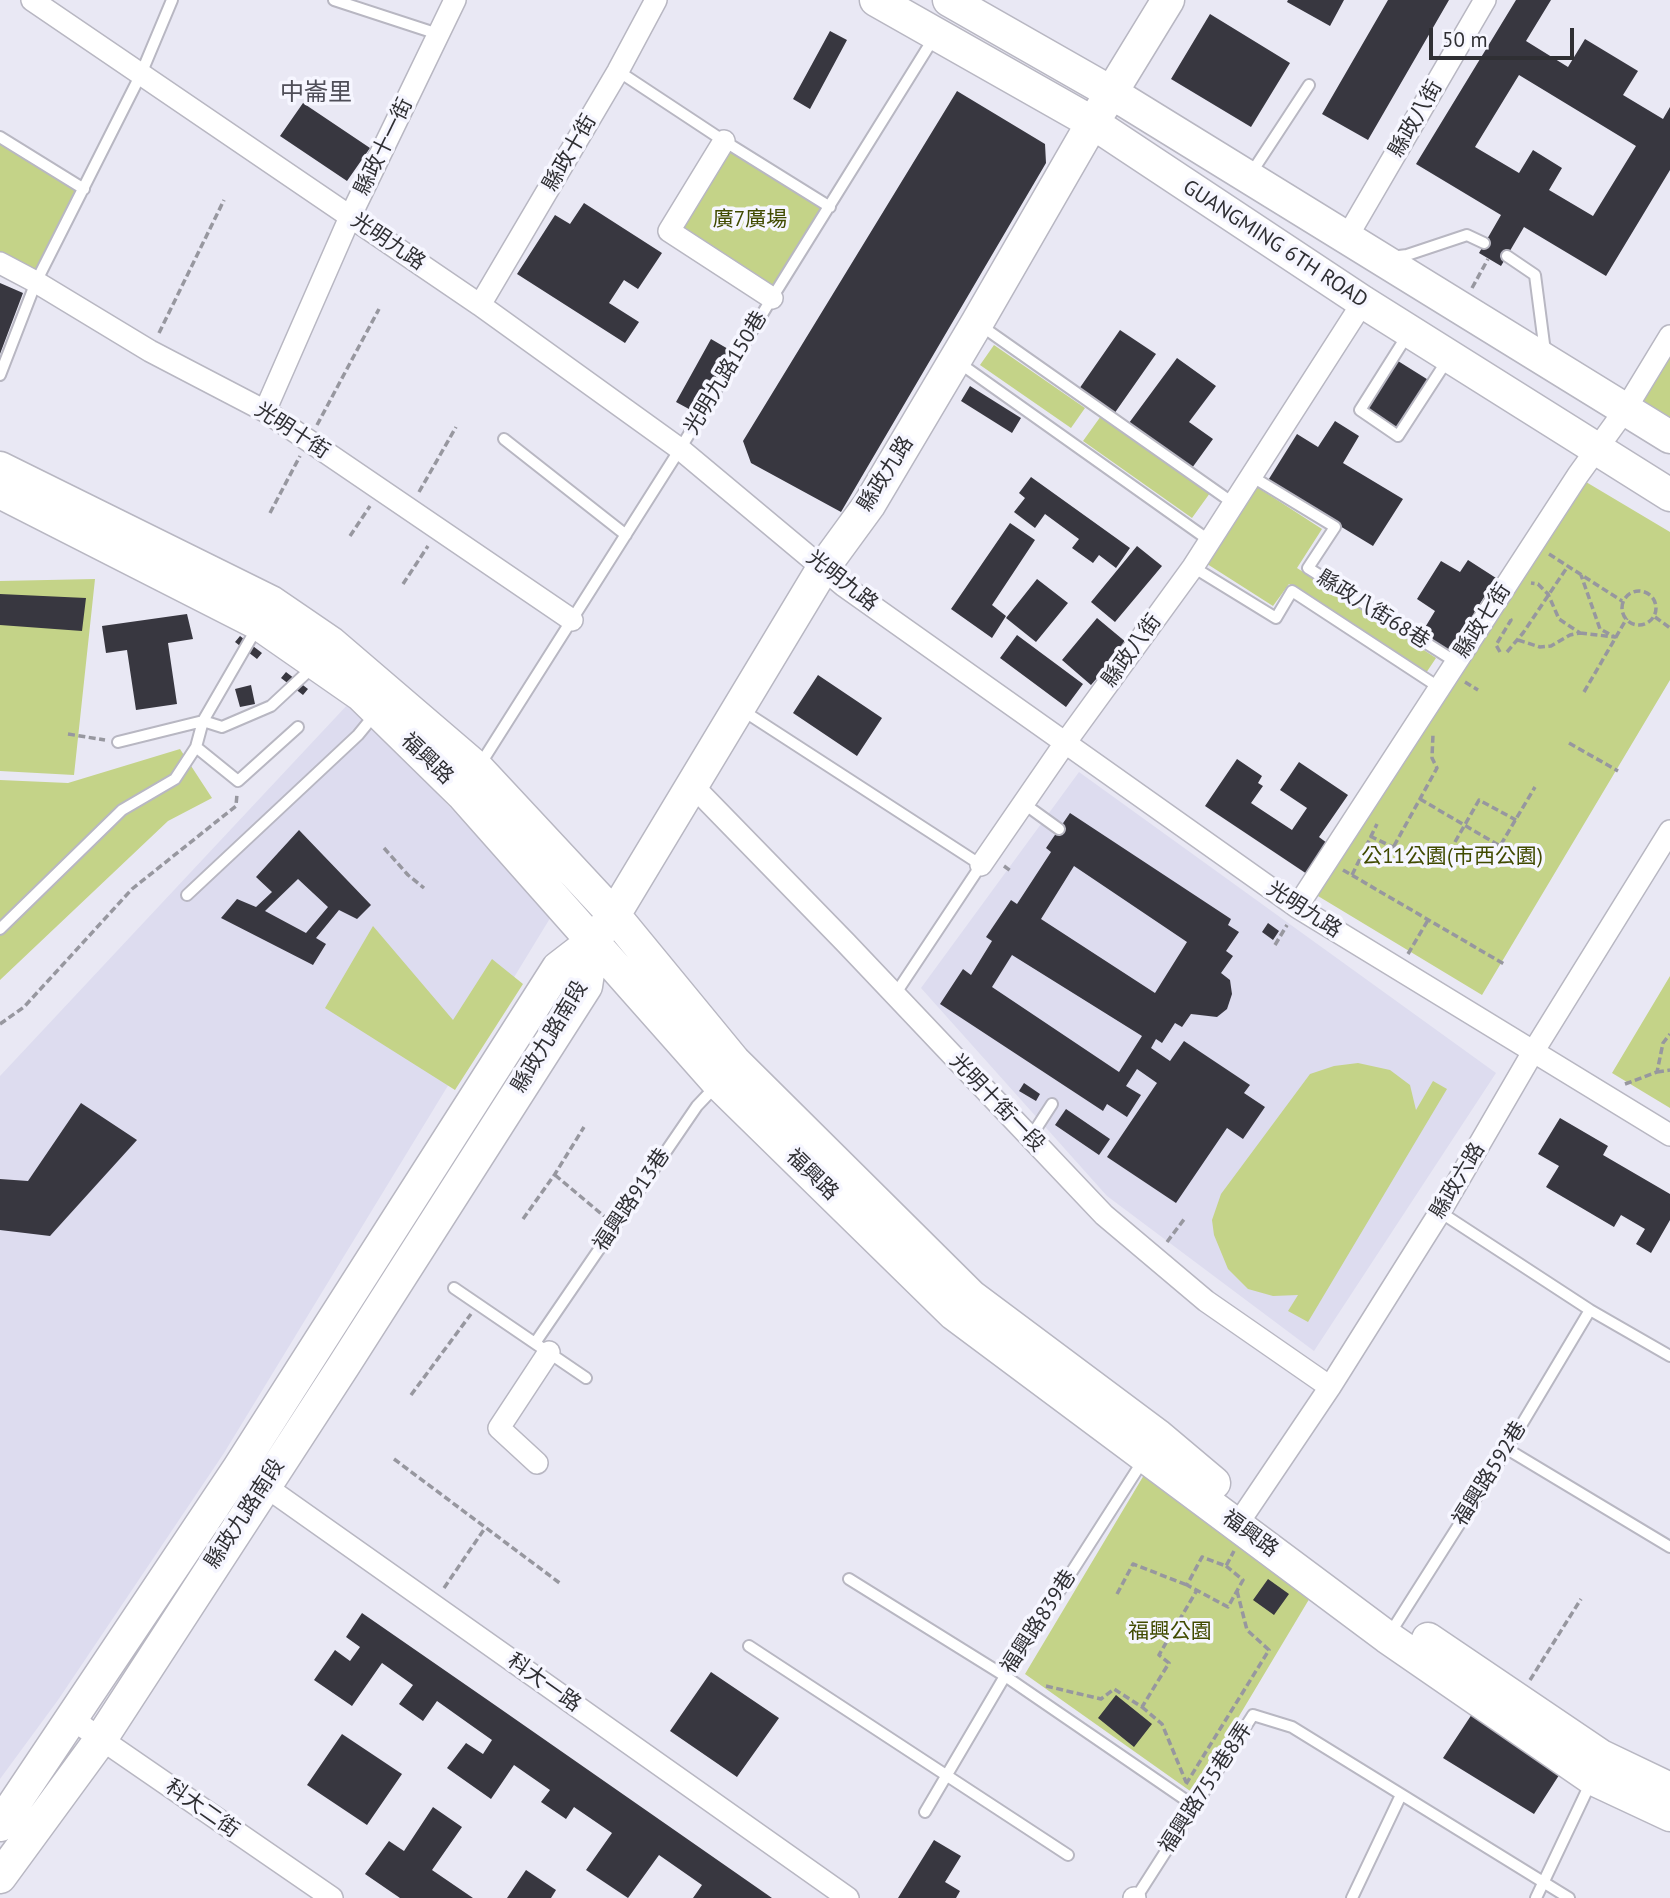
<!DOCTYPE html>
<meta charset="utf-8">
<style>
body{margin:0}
#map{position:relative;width:1670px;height:1898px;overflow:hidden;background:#e9e8f4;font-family:"PT Sans",sans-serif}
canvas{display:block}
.scale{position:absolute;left:1429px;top:28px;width:145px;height:32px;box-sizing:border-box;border:4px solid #2f2f33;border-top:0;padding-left:9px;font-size:21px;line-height:24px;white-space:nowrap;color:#2f2f33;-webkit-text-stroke:5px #f6f6ff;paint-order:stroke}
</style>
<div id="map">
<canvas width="1670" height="1898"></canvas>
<div class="scale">50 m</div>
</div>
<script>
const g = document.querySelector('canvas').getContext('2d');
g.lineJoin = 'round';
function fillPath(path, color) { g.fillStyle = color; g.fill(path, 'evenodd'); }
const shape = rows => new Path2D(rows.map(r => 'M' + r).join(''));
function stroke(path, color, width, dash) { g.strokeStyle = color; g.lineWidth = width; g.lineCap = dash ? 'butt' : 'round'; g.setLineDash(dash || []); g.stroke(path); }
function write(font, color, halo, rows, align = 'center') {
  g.font = font + ' "PT Sans","Noto Sans TC",sans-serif'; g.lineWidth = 7; g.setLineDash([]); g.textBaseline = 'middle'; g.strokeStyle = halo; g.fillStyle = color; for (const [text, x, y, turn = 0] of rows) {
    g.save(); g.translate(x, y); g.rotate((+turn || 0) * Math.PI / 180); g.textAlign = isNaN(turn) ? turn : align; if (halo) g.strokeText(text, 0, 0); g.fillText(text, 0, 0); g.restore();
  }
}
const built = shape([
 [350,702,552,915,224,1453,58,1700,0,1779,0,1076],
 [1079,772,1496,1073,1314,1351,1107,1196,921,988]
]);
const green = shape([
 [0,137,84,189,36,282,0,263],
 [724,141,830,207,772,298,669,231],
 [1670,336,1670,419,1633,396],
 [994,345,1085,408,1071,428,980,365],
 [1101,416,1210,493,1192,518,1083,441],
 [1581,479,1670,532,1670,680,1482,995,1313,893],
 [1254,485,1322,529,1297,568,1436,658,1426,673,1289,584,1273,606,1204,562],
 [95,579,74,775,0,771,0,581],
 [180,749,212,798,168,821,0,980,0,780,68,783],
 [373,926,453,1020,492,959,523,984,455,1090,325,1008],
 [1670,976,1670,1108,1612,1073],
 [1358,1063,1390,1070,1410,1085,1416,1110,1433,1081,1447,1089,1308,1322,1288,1311,1298,1295,1273,1296,1248,1289,1228,1269,1214,1235,1212,1220,1221,1194,1310,1074,1334,1066],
 [1144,1475,1314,1591,1193,1793,1025,1674]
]);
const building = shape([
 [1288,0,1344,0,1330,26,1287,2],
 [1388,0,1449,0,1368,140,1322,114],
 [1516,0,1551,0,1526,41,1568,67,1585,39,1638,71,1623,95,1663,119,1670,107,1670,170,1606,276,1524,227,1501,266,1479,253,1501,215,1416,164],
 [1519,75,1636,146,1593,216,1549,190,1562,168,1533,150,1519,173,1475,147],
 [1210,14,1290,63,1251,127,1171,79],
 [830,31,847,40,810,109,793,99],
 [957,91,1045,144,1046,163,841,512,751,463,743,441],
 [303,103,370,148,347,181,280,136],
 [584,203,662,253,638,289,624,280,609,303,639,322,625,343,517,274,555,215,570,224],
 [0,283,23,293,0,354],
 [1120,330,1156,354,1114,414,1079,389],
 [711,339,735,353,700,415,676,402],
 [1177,358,1216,386,1189,422,1213,439,1192,468,1129,423],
 [1398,361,1430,381,1398,430,1366,410],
 [970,386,1021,418,1012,433,961,401],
 [1335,421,1359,436,1343,463,1403,499,1373,546,1267,482,1297,434,1318,447],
 [1031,477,1130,548,1116,568,1099,555,1093,563,1072,548,1079,539,1045,514,1035,528,1014,512,1025,498,1019,493],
 [1010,523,1035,540,992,605,1006,616,992,638,951,609],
 [1137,546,1162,566,1115,622,1091,602],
 [1468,560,1496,578,1450,652,1421,634,1435,611,1417,599,1441,561,1460,572],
 [1037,579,1068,603,1036,642,1006,618],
 [0,594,86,598,82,631,0,625],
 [187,614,193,639,168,643,177,704,136,710,127,650,106,653,102,626],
 [1097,618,1127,643,1091,685,1062,660],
 [1017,635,1083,684,1066,707,1000,658],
 [240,636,262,653,257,659,235,642],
 [286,672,308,689,303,695,281,678],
 [818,675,882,718,857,756,793,713],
 [251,685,255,704,240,707,235,689],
 [1237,759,1262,776,1258,783,1263,786,1251,803,1292,830,1307,808,1280,790,1299,762,1348,795,1319,837,1327,843,1307,874,1205,806],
 [1070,813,1231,919,1228,925,1239,932,1226,951,1233,956,1221,973,1230,980,1232,994,1227,1009,1217,1017,1191,1014,1182,1027,1175,1023,1162,1043,1156,1039,1151,1048,1170,1061,1184,1041,1250,1085,1244,1093,1265,1107,1243,1139,1227,1128,1176,1203,1107,1157,1157,1083,1137,1069,1126,1086,1141,1095,1127,1117,1107,1104,1103,1111,940,1004,963,969,971,975,992,941,986,937,1011,900,1017,904,1051,852,1046,848],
 [1074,866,1187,942,1155,993,1041,919],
 [1012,955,1142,1036,1119,1072,992,987],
 [299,830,371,905,357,919,339,910,316,938,326,944,313,965,221,918,237,899,256,907,272,892,256,877],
 [298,879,328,907,306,933,265,911],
 [1268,923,1279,931,1273,940,1262,932],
 [1024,1083,1040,1094,1036,1101,1019,1091],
 [81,1103,137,1140,50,1236,0,1230,0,1179,28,1181],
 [1066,1109,1110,1139,1099,1155,1055,1125],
 [1560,1118,1608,1146,1603,1155,1670,1194,1670,1220,1651,1253,1636,1244,1645,1229,1621,1215,1614,1227,1546,1187,1559,1166,1538,1154],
 [1268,1579,1289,1594,1274,1615,1253,1600],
 [362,1613,492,1703,772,1898,693,1898,702,1885,659,1855,628,1898,586,1870,612,1833,574,1807,566,1819,541,1802,550,1790,514,1765,491,1799,447,1768,466,1743,483,1754,492,1740,475,1728,437,1701,423,1721,399,1704,413,1685,382,1663,352,1706,314,1680,335,1650,350,1661,360,1647,346,1637],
 [711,1672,779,1718,737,1777,670,1731],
 [1116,1695,1152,1724,1134,1747,1098,1718],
 [1474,1711,1563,1769,1534,1814,1443,1758],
 [342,1734,402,1774,367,1825,307,1785],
 [433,1807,462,1827,432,1870,473,1898,400,1898,365,1874,389,1841,404,1851],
 [934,1840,961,1856,945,1882,960,1891,956,1898,898,1898],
 [526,1870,556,1890,551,1898,507,1898]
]);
const path = shape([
 [1472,288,1488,259],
 [159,333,224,200],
 [317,425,379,309],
 [419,492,456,427],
 [270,513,300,456],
 [350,536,370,506],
 [1549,554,1622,601],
 [403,584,428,546],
 '1622 608a17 17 0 1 1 34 0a17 17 0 1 1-34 0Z',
 [1655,617,1670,628],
 [1580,633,1615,637,1600,629,1581,575],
 [1518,640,1540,647,1551,646,1570,635,1580,633,1559,619,1548,594,1538,584,1531,583],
 [1500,652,1496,645,1511,620,1510,618],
 [1507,652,1523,633,1568,566],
 [1465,682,1478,690],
 [1584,692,1627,618],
 [68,734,105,740],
 [1569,743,1618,771],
 [1420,799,1500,846,1535,787],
 [1370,836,1405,853],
 [1455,842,1479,800,1516,820],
 [1394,846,1437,768,1432,758,1433,734],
 [384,848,408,875,424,888],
 [1004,866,1012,872],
 [1343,870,1504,964],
 [1352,875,1377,824],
 [1275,945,1287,925],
 [1408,954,1428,920],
 [0,1024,24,1007,132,889,236,806,237,794],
 [1657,1072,1670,1070],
 [1625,1084,1657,1072,1663,1043,1670,1034],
 [555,1175,605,1217],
 [523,1219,555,1174,584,1127],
 [1167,1242,1185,1218],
 [411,1395,471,1314],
 [394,1459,561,1584],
 [1226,1566,1243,1580,1228,1607,1187,1585,1202,1557,1226,1566,1234,1551],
 [444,1588,485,1528],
 [1117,1594,1133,1564,1187,1585],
 [1530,1680,1581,1599],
 [1046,1686,1101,1699,1114,1689,1142,1707,1169,1663,1159,1655,1197,1590],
 [1142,1707,1162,1724,1186,1782],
 [1186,1784,1269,1650,1247,1630,1237,1591]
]);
const lane = shape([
 [334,0,438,34],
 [618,71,724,141,830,207],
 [0,137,84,189],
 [1250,175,1309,85],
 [1507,256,1535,275,1544,344,1547,354],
 [1391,257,1407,255,1467,235,1484,243],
 [980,325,1233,503],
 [1408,334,1360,410,1398,436,1448,359],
 [958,362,1210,541],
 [0,375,36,282,141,74,172,0],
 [504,439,626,535],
 [1251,476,1335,527,1308,568,1456,662],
 [1193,567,1276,618,1292,591,1440,688],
 [258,626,203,721,222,727,271,706,315,665],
 [742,710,981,865,894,996],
 [118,742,203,721,196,747,238,781,298,727],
 [478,768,680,449,772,298,935,36],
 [1023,803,1059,829],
 [187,895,358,735,376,713],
 [0,929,122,810,175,779,196,747],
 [1030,1138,1052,1104],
 [1440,1212,1590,1310,1670,1356],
 [454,1288,586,1378],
 [535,1343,697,1106,716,1086],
 [1507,1449,1670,1547],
 [849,1579,1005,1676,1196,1807],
 [1389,1635,1507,1449,1590,1310],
 [749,1646,1068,1855],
 [925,1812,1005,1676,1144,1459],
 [1136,1898,1253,1715,1292,1727,1569,1898],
 [1352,1898,1401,1795],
 [1536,1898,1591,1782]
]);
const street = shape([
 [32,0,480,305,680,449,844,586,1297,907,1670,1135],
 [724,141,669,231,772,298],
 [1347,237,1485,0],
 [0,263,36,282,150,351,265,411,572,620],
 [480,305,618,71,656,0],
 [265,411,350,217,455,0],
 [693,786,846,943,1104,1215,1206,1301,1330,1387],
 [981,865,1065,743,1193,567,1363,302],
 [1297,907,1578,475,1625,410,1670,336],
 [537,1463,499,1428,549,1352],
 [255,1479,848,1898],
 [1237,1525,1330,1387,1440,1212,1533,1052,1670,831],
 [72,1719,332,1898],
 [1134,1898,1135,1898]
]);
const secondary = shape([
 [876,0,1093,123,1363,302,1670,495],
 [949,0,1112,93,1670,437],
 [0,468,271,602,331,643,478,769,614,915,734,1061,971,1296,1157,1435,1214,1483],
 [0,492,259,624,361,695,462,794,718,1083,954,1314,1387,1637,1593,1779,1670,1815],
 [1428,1639,1601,1756,1670,1789],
 [0,1825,239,1468,558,968,593,941,614,915,823,568,869,505,977,323,1086,134,1168,0],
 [0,1877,101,1739,344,1365,586,986,593,941]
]);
const streetNames = [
 ["縣政八街",1416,119,-60],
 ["縣政十一街",384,147,-64],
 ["縣政十街",570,153,-60],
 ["光明九路",388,242,34],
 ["GUANGMING 6TH ROAD",1275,244,33],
 ["光明九路150巷",726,373,-59],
 ["光明十街",292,431,33],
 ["縣政九路",886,474,-58],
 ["光明九路",842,581,38],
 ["縣政八街68巷",1373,610,32],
 ["縣政七街",1483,621,-57],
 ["縣政八街",1132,651,-54],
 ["福興路",427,759,44],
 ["光明九路",1304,910,33],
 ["縣政九路南段",550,1037,-59],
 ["光明十街一段",997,1103,46],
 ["福興路",812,1175,44],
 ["縣政六路",1458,1181,-59],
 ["福興路913巷",632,1200,-56],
 ["福興路592巷",1490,1474,-58],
 ["縣政九路南段",245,1514,-57],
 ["福興路",1250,1534,36],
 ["福興路839巷",1039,1622,-57],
 ["科大一路",544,1683,35],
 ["福興路755巷8弄",1206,1788,-57],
 ["科大二街",202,1809,35]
];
const parkNames = [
 ["廣7廣場",750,220],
 ["公11公園(市西公園)",1452,857],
 ["福興公園",1170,1632]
];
const quarterNames = [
 ["中崙里",316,93]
];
fillPath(built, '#dddcef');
fillPath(green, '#c4d388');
fillPath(building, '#383740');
stroke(lane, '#b8b7c2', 14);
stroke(street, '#b8b7c2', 24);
stroke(secondary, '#b8b7c2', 35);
stroke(path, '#97979f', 3.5, [7, 3.5]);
stroke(lane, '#fff', 10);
stroke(street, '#fff', 21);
stroke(secondary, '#fff', 32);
write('21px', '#2f2f33', '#f6f6ff', streetNames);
write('21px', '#404a00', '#f6f6ff', parkNames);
write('24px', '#4f4e58', '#f6f6ff', quarterNames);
</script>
